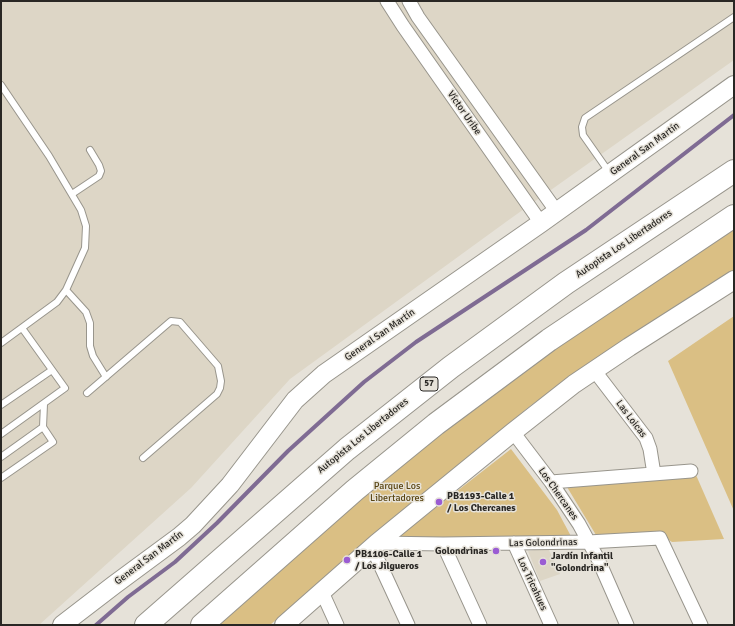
<!DOCTYPE html>
<meta charset="utf-8">
<style>
body{margin:0}
#map{position:relative;width:735px;height:626px;overflow:hidden;background:#e6e2d9;font-family:Signika,sans-serif}
canvas{display:block}
.frame{position:absolute;inset:0;border:2px solid #292724;pointer-events:none}
</style>
<div id="map">
<canvas width="735" height="626"></canvas>
<div class="frame"></div>
</div>
<script>
const g = document.querySelector('canvas').getContext('2d');
g.lineJoin = 'round';
function fillPath(path, color) { g.fillStyle = color; g.fill(path, 'evenodd'); }
const shape = rows => new Path2D(rows.map(r => 'M' + r).join(''));
function stroke(path, color, width, dash) { g.strokeStyle = color; g.lineWidth = width; g.lineCap = dash ? 'butt' : 'round'; g.setLineDash(dash || []); g.stroke(path); }
function write(font, color, halo, rows, align = 'center') {
  g.font = font + ' Signika,sans-serif'; g.lineWidth = 3; g.setLineDash([]); g.textBaseline = 'middle'; g.strokeStyle = halo; g.fillStyle = color; for (const [text, x, y, turn = 0] of rows) {
    g.save(); g.translate(x, y); g.rotate((+turn || 0) * Math.PI / 180); g.textAlign = isNaN(turn) ? turn : align; if (halo) g.strokeText(text, 0, 0); g.fillText(text, 0, 0); g.restore();
  }
}
const built = shape([
 [1,1,734,1,734,60,510,219,290,379,191,488,39,625,1,625],
 [548,548,560,574,540,581,528,551]
]);
const green = shape([
 [734,227,734,273,601,356,530,406,363,544,270,625,216,625,381,480,482,398],
 [734,316,734,511,668,361],
 [511,449,557,510,573,540,397,538],
 [696,475,724,539,672,542,658,533,596,535,567,487]
]);
const stream = shape([
 [96,625,128,597,175,562,217,523,288,451,364,382,416,342,586,230,734,115]
]);
const lane = shape([
 [1,85,49,156,81,210,86,226,85,248,66,290,57,302,1,343],
 [609,172,583,135,582,127,585,118,734,17],
 [72,194,99,176,101,171,99,165,90,150],
 [66,290,86,312,90,323,90,346,93,356,106,377],
 [87,393,171,321,180,322,218,366,221,381,220,388,217,394,143,458],
 [1,405,52,370],
 [1,434,65,388,22,328],
 [1,457,43,427,44,404],
 [1,478,53,442,43,427]
]);
const street = shape([
 [387,1,403,26,541,223],
 [409,1,418,17,557,212],
 [594,370,646,438,650,449,654,474],
 [513,432,551,482,579,524,598,559,627,625],
 [551,482,691,471],
 [377,543,443,544,588,542,660,538,701,625],
 [514,543,551,625],
 [443,544,480,625],
 [372,547,408,625],
 [322,592,337,625]
]);
const secondary = shape([
 [62,625,114,585,179,537,193,525,230,485,295,400,324,374,541,223,734,85],
 [284,625,377,543,513,432,574,384,629,347,734,280]
]);
const highway = shape([
 [146,625,347,449,451,367,566,283,734,171],
 [202,625,355,490,436,424,549,340,734,216]
]);
const markers = [
 [439,502,4,"#9a5cd3"],
 [496,551,4,"#9a5cd3"],
 [347,560,4,"#9a5cd3"],
 [543,562,4,"#9a5cd3"]
];
const shields = [
 [429,384,18]
];
const shieldNames = [
 ["57",429,384]
];
const streetNames = [
 ["Víctor Uribe",464,113,55],
 ["General San Martín",645,149,-36],
 ["Autopista Los Libertadores",624,244,-34],
 ["General San Martín",380,335,-35],
 ["Las Loicas",631,419,53],
 ["Autopista Los Libertadores",363,436,-39],
 ["Los Chercanes",558,494,55],
 ["Las Golondrinas",543,543,-1],
 ["General San Martín",149,558,-37],
 ["Los Tricahues",532,584,65]
];
const parkNames = [
 ["Parque Los",397,486],
 ["Libertadores",397,498]
];
const poiNames = [
 ["PB1193-Calle 1",447,496],
 ["/ Los Chercanes",447,508],
 ["Golondrinas",488,551,"right"],
 ["PB1106-Calle 1",355,554],
 ["/ Los Jilgueros",355,566],
 ["Jardín Infantil",551,556],
 ["\"Golondrina\"",551,568]
];
fillPath(built, '#ddd6c6');
fillPath(green, '#dabf84');
stroke(stream, '#7f6b93', 4);
stroke(lane, '#98958c', 8);
stroke(street, '#98958c', 15);
stroke(secondary, '#98958c', 20);
stroke(highway, '#98958c', 24);
stroke(lane, '#fff', 6);
stroke(street, '#fff', 13);
stroke(secondary, '#fff', 18);
stroke(highway, '#fff', 22);
for (const [x, y, r, color] of markers) { const dot = new Path2D(); dot.arc(x, y, r, 0, 2 * Math.PI); g.fillStyle = color; g.fill(dot); stroke(dot, '#e6e2d9', 1.5); }
for (const [x, y, w] of shields) { const box = new Path2D(); box.roundRect(x - w / 2, y - 7, w, 14, 3); g.fillStyle = '#e6e2d9'; g.fill(box); stroke(box, '#292724', 1); }
write('bold 9px', '#292724', null, shieldNames);
write('10px', '#292724', '#e6e2d9', streetNames);
write('10px', '#594512', '#e6e2d9', parkNames);
write('bold 10px', '#292724', '#e6e2d9', poiNames, 'left');
</script>
